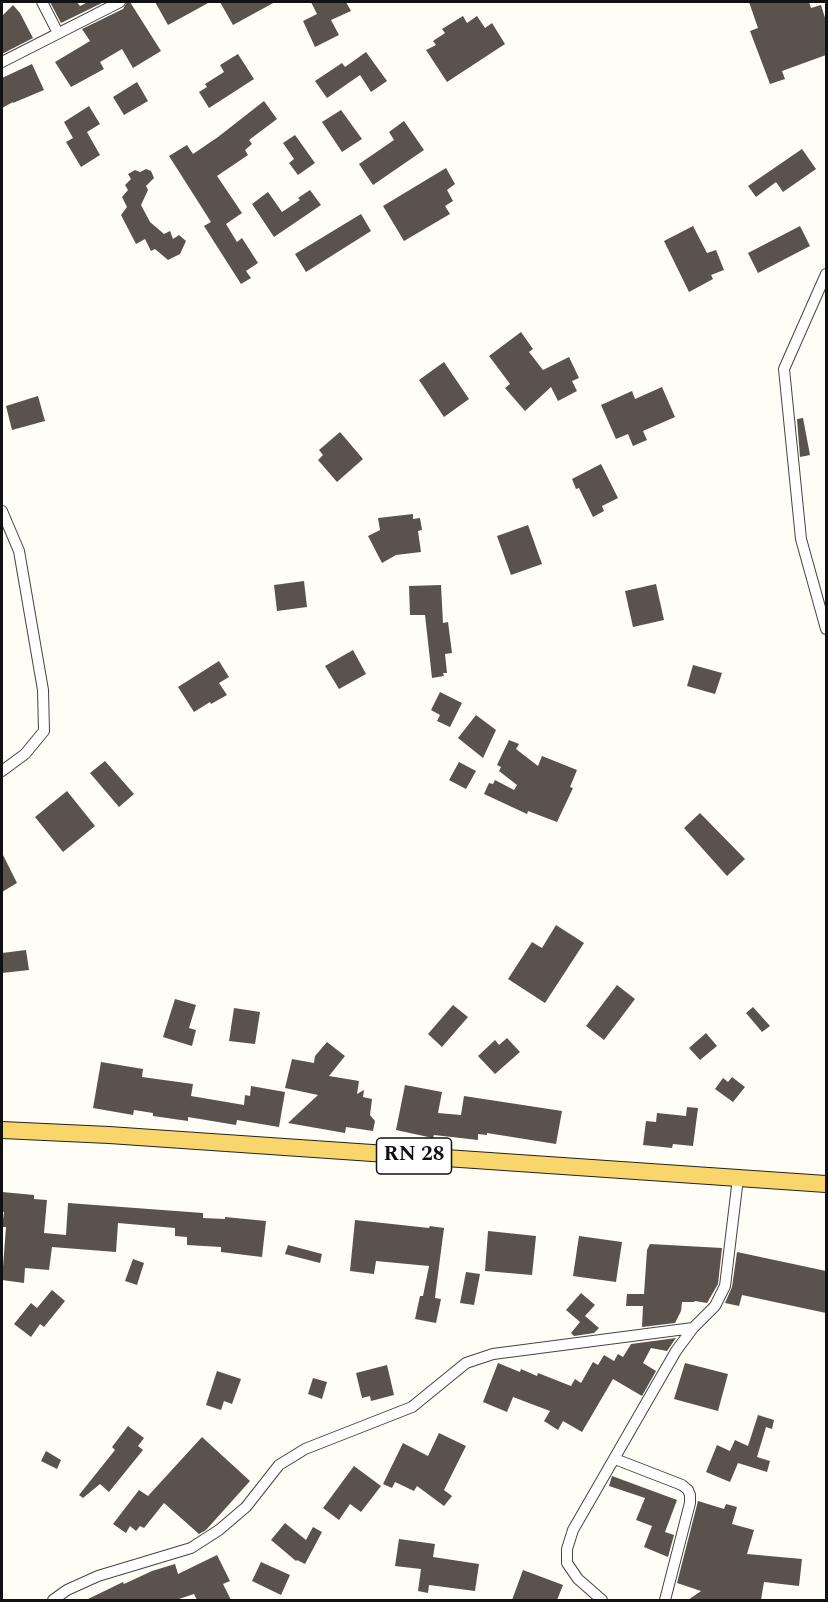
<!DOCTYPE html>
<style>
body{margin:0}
#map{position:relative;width:828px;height:1602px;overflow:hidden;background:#fffdf5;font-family:Spectral,serif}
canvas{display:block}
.frame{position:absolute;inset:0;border:3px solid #111;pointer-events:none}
</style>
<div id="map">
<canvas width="828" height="1602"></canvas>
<div class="frame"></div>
</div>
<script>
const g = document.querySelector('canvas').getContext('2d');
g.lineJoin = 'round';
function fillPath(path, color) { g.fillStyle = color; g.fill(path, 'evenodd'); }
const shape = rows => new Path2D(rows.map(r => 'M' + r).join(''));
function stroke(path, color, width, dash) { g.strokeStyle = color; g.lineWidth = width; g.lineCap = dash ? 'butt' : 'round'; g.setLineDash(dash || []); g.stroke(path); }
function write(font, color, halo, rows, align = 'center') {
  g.font = font + ' Spectral,serif'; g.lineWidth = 6; g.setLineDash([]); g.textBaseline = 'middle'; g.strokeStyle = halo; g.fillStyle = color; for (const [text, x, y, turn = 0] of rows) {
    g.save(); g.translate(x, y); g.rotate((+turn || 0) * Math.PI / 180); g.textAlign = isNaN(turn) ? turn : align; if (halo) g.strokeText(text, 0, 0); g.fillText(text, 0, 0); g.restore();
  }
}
const building = shape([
 [50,2,77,2,80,6,88,2,104,2,61,23],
 [127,2,130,2,161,51,133,68,122,49,100,62,104,69,71,87,55,62,90,41,82,29,123,9],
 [155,2,210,2,168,25],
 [220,2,275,2,233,25],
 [311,2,346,2,351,11,331,20,339,35,315,47,303,21,317,14],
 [749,2,809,2,811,8,821,5,826,21,826,55,782,71,785,79,770,84,750,31,758,28],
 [13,5,20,13,33,38,2,54,2,16],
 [463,16,467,23,477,16,485,28,492,23,505,44,447,82,426,50,436,45,433,41,445,33,442,29],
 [366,52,387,81,371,92,360,75,327,98,315,81,342,63,345,67],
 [238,54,254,79,209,108,199,92,207,87,205,84,224,72,220,65],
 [32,64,44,90,13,103,13,102,2,108,2,78],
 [137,82,148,101,124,115,113,97],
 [264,101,277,119,249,140,252,144,245,150,248,155,217,176,242,213,226,224,237,242,242,238,258,263,246,271,251,278,241,284,204,226,211,222,169,156,187,145,193,154,218,137],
 [89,106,100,124,87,132,100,155,81,167,66,142,73,138,64,122],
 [341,110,362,139,342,152,322,122],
 [404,121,424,150,373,185,359,164,394,140,389,132],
 [295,135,315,163,298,175,289,163,294,159,283,143],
 [802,149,816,169,783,192,776,182,756,197,748,186],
 [446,168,455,184,447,190,453,201,445,206,450,214,404,241,383,206],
 [146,169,151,171,154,178,146,186,148,190,141,205,150,222,164,234,170,231,173,239,179,235,186,241,180,254,168,260,155,249,151,251,145,239,136,244,121,215,127,207,122,197,128,190,125,185,131,179,128,174,135,170,140,172],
 [310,190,321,205,274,237,252,204,268,192,282,212,300,200,298,198],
 [361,214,371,231,306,272,295,254],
 [693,226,707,253,716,250,724,270,711,275,713,279,689,292,664,241],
 [800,226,810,246,758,273,748,253],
 [521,332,533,349,529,352,543,370,569,357,579,378,572,381,577,391,558,401,551,387,525,411,505,388,510,384,489,356],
 [444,362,469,399,444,417,419,380],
 [662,387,675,417,643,431,647,440,633,446,628,434,616,439,601,405,632,391,635,399],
 [38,396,45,421,12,430,6,406],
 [803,418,810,455,800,457,797,419],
 [340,432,363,459,337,482,318,460,323,455,319,450],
 [601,464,618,498,602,506,604,511,593,517,579,488,576,489,572,479],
 [413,514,413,519,420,518,422,530,418,531,421,552,396,555,382,563,368,536,380,530,378,518],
 [528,525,542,564,511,575,497,536],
 [304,581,307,607,277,611,274,585],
 [656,584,664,620,633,627,625,591],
 [441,585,443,623,448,622,452,653,445,654,447,673,443,673,444,676,432,678,425,615,410,615,409,586],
 [353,650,366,674,339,689,325,666],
 [219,661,229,677,219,683,227,695,211,704,210,702,194,712,178,687],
 [693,665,722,673,715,694,687,686],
 [440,692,462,703,450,727,437,721,440,715,431,710],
 [476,715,496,730,483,758,458,738],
 [509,740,519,744,516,749,538,766,542,756,577,770,570,787,573,788,557,822,528,811,527,814,484,794,489,783,493,784,495,780,514,790,517,785,499,771,501,767,497,765],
 [105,761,134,794,119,807,90,773],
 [459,762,476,771,466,789,449,780],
 [67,791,95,826,63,852,35,817],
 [700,813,745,859,727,876,684,828],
 [2,853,17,883,2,892],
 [556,925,584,943,545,1003,508,979,532,942,542,948],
 [26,950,29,970,2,973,2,953],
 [617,985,635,999,604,1040,586,1026],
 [175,999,196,1005,189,1028,196,1030,192,1046,163,1037],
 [453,1005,468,1017,442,1047,428,1034],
 [753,1007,770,1026,762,1032,746,1013],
 [234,1008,260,1012,255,1044,229,1041],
 [706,1033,717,1046,700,1060,689,1048],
 [507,1038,520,1052,495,1074,478,1056,495,1040,499,1045],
 [327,1042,345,1056,329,1076,359,1081,357,1094,364,1090,363,1097,372,1099,370,1115,375,1121,373,1131,346,1127,345,1133,288,1123,318,1095,285,1088,292,1059,314,1063,315,1056],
 [101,1062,143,1069,142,1077,193,1084,191,1096,244,1105,245,1095,250,1096,251,1086,285,1092,279,1127,237,1120,236,1125,188,1117,188,1121,153,1116,153,1113,134,1110,133,1115,93,1108],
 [732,1077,745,1087,733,1102,715,1089,723,1078,728,1082],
 [405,1085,442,1092,438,1113,461,1115,464,1096,562,1111,556,1144,487,1133,487,1135,478,1134,478,1140,434,1135,433,1138,396,1130],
 [687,1107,698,1108,693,1146,673,1144,672,1148,643,1145,646,1121,656,1122,657,1113,686,1116],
 [2,1192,34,1195,34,1199,47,1200,44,1233,66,1235,68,1203,203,1213,203,1218,225,1219,225,1217,266,1221,262,1257,221,1252,221,1247,187,1245,187,1237,175,1236,175,1228,118,1223,116,1252,52,1247,49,1270,25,1268,24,1283,2,1280,6,1227,2,1227,4,1212,2,1212],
 [355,1220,429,1228,430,1226,444,1228,436,1289,435,1298,441,1299,436,1323,415,1319,420,1296,423,1296,429,1266,376,1261,374,1274,350,1271],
 [488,1231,536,1236,532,1275,485,1271],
 [579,1236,622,1242,616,1282,573,1276],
 [650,1244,722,1248,718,1284,707,1303,695,1301,694,1302,682,1302,681,1311,675,1323,642,1327,643,1306,626,1306,627,1294,644,1294,647,1250],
 [288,1245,322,1254,320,1263,285,1254],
 [737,1252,826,1271,826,1313,742,1295,739,1306,725,1303,732,1287],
 [133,1259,144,1263,137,1285,125,1281],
 [466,1272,480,1274,474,1305,460,1303],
 [52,1290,65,1301,44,1327,40,1324,31,1337,14,1324,31,1303,37,1308],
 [581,1293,595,1305,585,1316,599,1328,594,1333,574,1336,571,1333,580,1322,566,1310],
 [676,1338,667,1351,651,1348,643,1363,656,1371,642,1396,613,1379,582,1432,563,1421,558,1430,544,1421,550,1411,513,1397,507,1412,483,1402,498,1363,520,1372,521,1369,537,1376,538,1373,571,1386,575,1379,581,1383,593,1362,598,1365,604,1355,614,1361,618,1354,623,1357,631,1344],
 [685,1363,728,1374,718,1411,674,1399],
 [387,1365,394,1395,371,1401,370,1396,362,1398,356,1373],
 [217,1371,241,1379,232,1404,224,1401,221,1410,206,1405],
 [313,1378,327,1382,322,1399,308,1394],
 [758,1415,774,1420,772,1429,766,1427,757,1457,770,1461,767,1472,738,1463,730,1482,706,1472,717,1445,730,1451,735,1440,748,1446],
 [128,1426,144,1438,138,1446,143,1450,109,1492,100,1484,83,1498,79,1495,115,1450,112,1447],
 [439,1433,466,1446,444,1490,452,1496,444,1506,417,1486,414,1491,395,1482,392,1488,383,1484,403,1443,428,1456],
 [202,1437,250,1481,206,1530,199,1534,164,1503,144,1528,140,1526,136,1531,130,1526,126,1533,113,1524,139,1490,148,1496],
 [46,1451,61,1460,57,1469,41,1461],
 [354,1466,381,1486,361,1512,350,1504,339,1520,323,1508],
 [612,1476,677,1500,665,1532,674,1535,668,1557,644,1547,652,1526,636,1520,645,1498,609,1486],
 [698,1501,724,1509,726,1504,737,1507,732,1524,754,1530,747,1554,802,1559,799,1586,764,1582,761,1600,688,1600,701,1591,677,1583],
 [285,1523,306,1540,313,1527,322,1532,305,1564,297,1560,296,1561,271,1540],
 [399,1539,435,1544,433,1557,479,1564,475,1591,429,1585,428,1593,418,1591,421,1569,395,1566],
 [217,1555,230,1581,223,1584,231,1600,197,1600,194,1594,176,1600,86,1600,123,1582,124,1584,152,1571,175,1564,178,1574],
 [261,1562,290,1575,281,1595,252,1581],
 [523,1570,563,1585,557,1600,512,1600]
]);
const minor = shape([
 [42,2,58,33],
 [2,62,120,2],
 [826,274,784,369,801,539,826,629],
 [2,511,19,551,43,690,44,731,25,754,2,771],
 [615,1459,682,1485,688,1490,690,1495,690,1503,665,1600],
 [53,1600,67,1590,98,1576,191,1548,219,1530,246,1507,279,1465,305,1449,412,1407,466,1363,493,1354,693,1328],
 [602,1600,578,1579,567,1563,567,1549,573,1530,676,1351,693,1328,715,1306,725,1286,738,1178]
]);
const primary = shape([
 [2,1130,109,1135,826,1184]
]);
const shields = [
 [414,1156,75]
];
const shieldNames = [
 ["RN 28",414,1156]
];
fillPath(building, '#5a524d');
stroke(minor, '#444', 12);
stroke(primary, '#222', 18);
stroke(minor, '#fff', 10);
stroke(primary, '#f9d66b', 16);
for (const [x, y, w] of shields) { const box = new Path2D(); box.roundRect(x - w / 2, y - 18, w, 36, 4.5); g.fillStyle = '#fff'; g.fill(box); stroke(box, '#111', 1.5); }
write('bold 21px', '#111', null, shieldNames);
</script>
